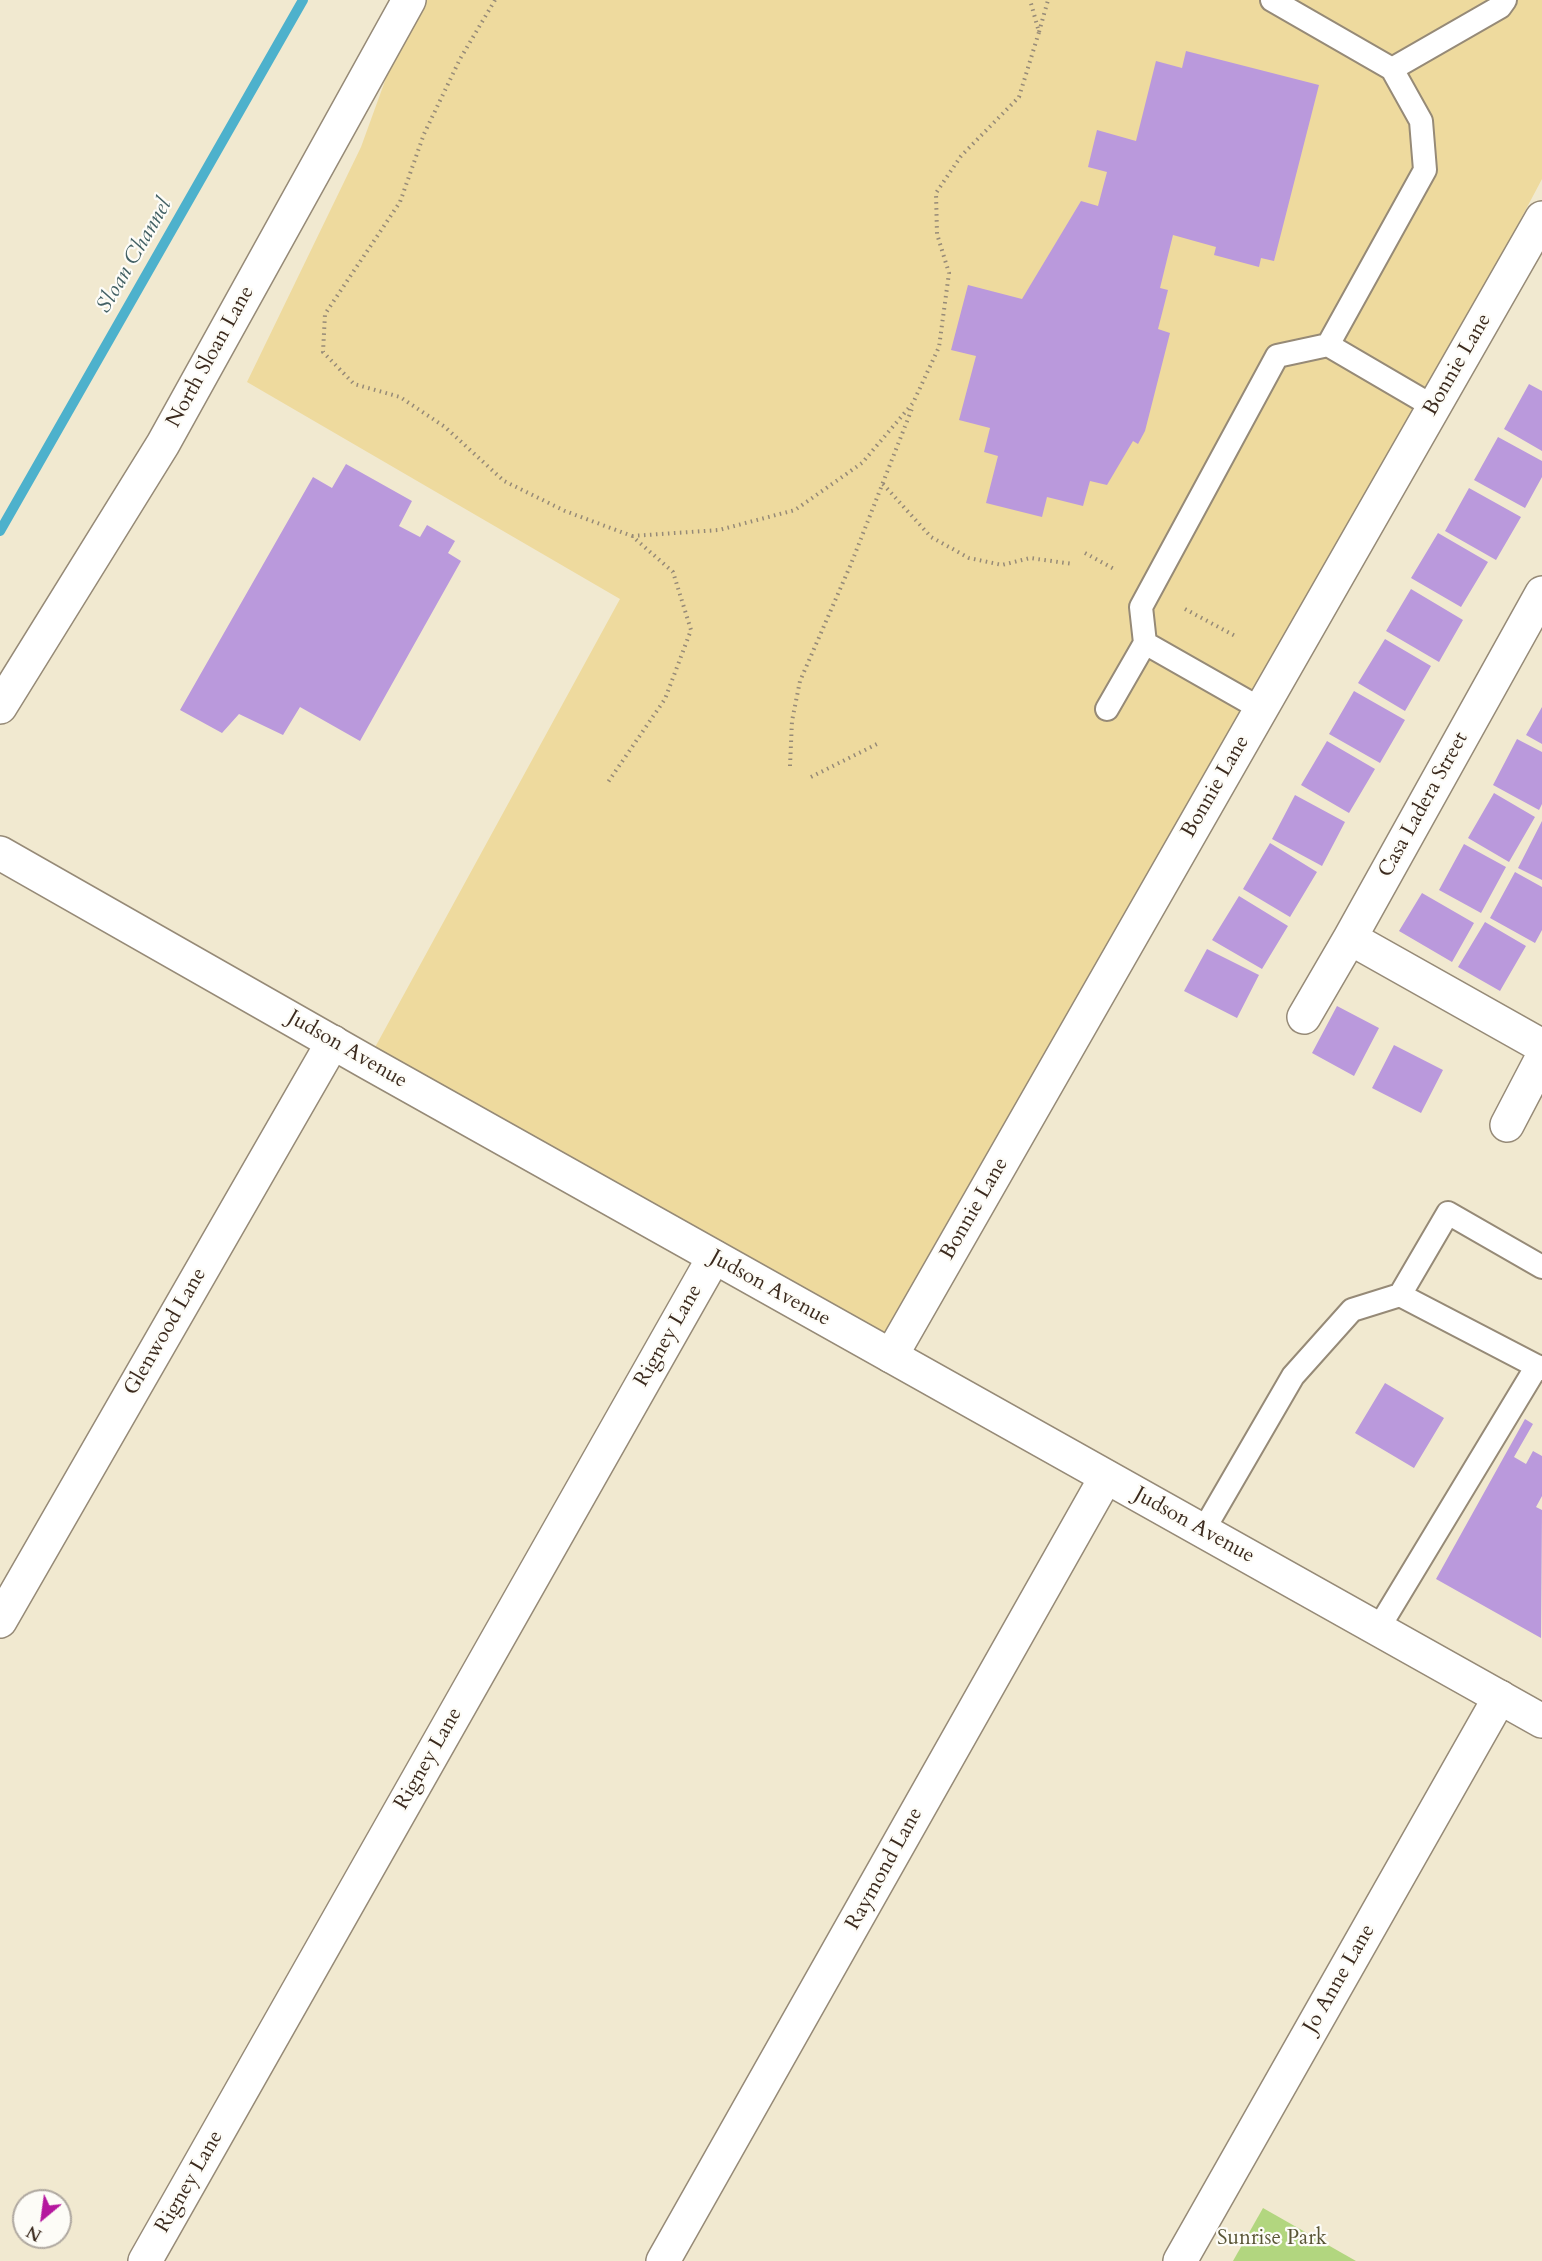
<!DOCTYPE html>
<style>
body{margin:0}
#map{position:relative;width:1542px;height:2261px;overflow:hidden;background:#f1e9d0;font-family:Cardo,serif}
canvas{display:block}
.north{position:absolute;left:12px;top:2189px;width:60px;height:60px;box-sizing:border-box;background:#fdfcf7;border:2px solid #afa8a0;border-radius:50%;rotate:209deg;font-size:16px;font-weight:700;line-height:24px;text-align:center;color:#3b2a1e}
.north::after{content:'';display:block;margin:auto;width:21px;height:27px;background:#b5179e;clip-path:polygon(50% 0,100% 100%,50% 72%,0 100%)}
</style>
<div id="map">
<canvas width="1542" height="2261"></canvas>
<div class="north">N</div>
</div>
<script>
const g = document.querySelector('canvas').getContext('2d');
g.lineJoin = 'round';
function fillPath(path, color) { g.fillStyle = color; g.fill(path, 'evenodd'); }
const shape = rows => new Path2D(rows.map(r => 'M' + r).join(''));
function stroke(path, color, width, dash) { g.strokeStyle = color; g.lineWidth = width; g.lineCap = dash ? 'butt' : 'round'; g.setLineDash(dash || []); g.stroke(path); }
function write(font, color, halo, rows, align = 'center') {
  g.font = font + ' Cardo,serif'; g.lineWidth = 4.5; g.setLineDash([]); g.textBaseline = 'middle'; g.strokeStyle = halo; g.fillStyle = color; for (const [text, x, y, turn = 0] of rows) {
    g.save(); g.translate(x, y); g.rotate((+turn || 0) * Math.PI / 180); g.textAlign = isNaN(turn) ? turn : align; if (halo) g.strokeText(text, 0, 0); g.fillText(text, 0, 0); g.restore();
  }
}
const green = shape([
 [1263,2208,1356,2261,1233,2261]
]);
const sand = shape([
 [425,0,1542,0,1542,179,1261,709,891,1356,367,1062,620,599,247,382,361,147,398,45]
]);
const stream = shape([
 [0,531,303,0]
]);
const building = shape([
 [1186,51,1319,85,1274,261,1261,258,1259,267,1214,255,1216,247,1173,235,1160,288,1168,290,1158,329,1170,333,1145,431,1138,444,1133,441,1107,485,1090,481,1083,506,1047,497,1042,517,986,503,998,456,984,452,990,428,959,420,976,356,951,350,968,285,1022,299,1081,201,1098,206,1107,172,1088,167,1097,130,1136,141,1156,61,1182,68],
 [1529,384,1542,391,1542,451,1504,429],
 [1498,437,1542,461,1542,477,1525,508,1474,480],
 [346,464,412,501,399,526,420,537,427,525,455,541,448,553,461,561,360,741,300,707,283,735,239,714,222,733,180,710,313,477,332,488],
 [1469,488,1521,517,1496,560,1445,531],
 [1438,533,1488,562,1461,607,1411,578],
 [1411,589,1463,620,1439,662,1386,631],
 [1385,639,1431,666,1405,711,1358,683],
 [1354,691,1405,720,1380,763,1329,734],
 [1542,707,1542,744,1526,735],
 [1517,739,1542,752,1542,804,1539,810,1493,785],
 [1327,741,1375,769,1349,813,1301,785],
 [1494,793,1535,817,1509,862,1468,838],
 [1295,795,1345,822,1322,866,1272,839],
 [1542,821,1542,880,1518,868],
 [1270,843,1317,872,1290,917,1243,889],
 [1464,844,1506,867,1481,913,1439,890],
 [1515,872,1542,887,1542,930,1535,943,1490,918],
 [1422,893,1474,923,1452,962,1399,931],
 [1239,896,1288,926,1262,969,1212,940],
 [1485,922,1526,946,1500,991,1458,967],
 [1207,949,1259,975,1237,1018,1184,991],
 [1337,1006,1379,1028,1354,1076,1312,1053],
 [1394,1045,1443,1070,1421,1113,1372,1088],
 [1385,1383,1444,1418,1414,1468,1355,1433],
 [1525,1419,1533,1424,1514,1457,1526,1464,1533,1451,1542,1456,1542,1496,1536,1507,1542,1510,1541,1638,1436,1579]
]);
const path = shape([
 [495,0,460,59,424,134,400,202,325,314,323,352,354,384,400,397,445,427,504,481,565,511,632,536,673,572,691,630,665,699,606,785],
 [1039,32,1048,0],
 [883,484,931,537,969,558,1002,565,1030,558,1073,564],
 [632,536,719,530,795,510,862,463,913,403,939,347,949,273,937,234,936,193,961,156,1019,97,1039,32,1030,0],
 [1085,553,1116,570],
 [1185,609,1237,637],
 [790,766,792,721,800,681,851,564,913,406],
 [811,777,879,743]
]);
const service = shape([
 [1272,0,1392,69,1500,7,1505,0],
 [1328,345,1425,170,1421,121,1392,69],
 [1145,643,1141,607,1277,356,1328,345,1434,407],
 [1107,709,1145,643,1261,709],
 [1542,1267,1448,1213,1400,1295,1542,1369],
 [1203,1531,1293,1376,1352,1310,1400,1295],
 [1378,1629,1537,1366]
]);
const minor = shape([
 [0,707,163,444,409,0],
 [1350,938,1542,1046],
 [1304,1017,1350,938,1542,593],
 [1507,1125,1542,1058],
 [891,1356,1542,218],
 [0,1621,333,1042],
 [145,2261,714,1257],
 [663,2261,1106,1477],
 [1180,2261,1500,1697]
]);
const tertiary = shape([
 [0,853,367,1062,1542,1721]
]);
const streetNames = [
 ["North Sloan Lane",211,357,-61],
 ["Bonnie Lane",1458,365,-60],
 ["Bonnie Lane",1216,787,-60],
 ["Casa Ladera Street",1424,805,-61],
 ["Judson Avenue",347,1050,30],
 ["Bonnie Lane",975,1209,-60],
 ["Judson Avenue",770,1289,29],
 ["Glenwood Lane",166,1332,-60],
 ["Rigney Lane",669,1336,-60],
 ["Judson Avenue",1194,1526,29],
 ["Rigney Lane",429,1759,-60],
 ["Raymond Lane",885,1869,-61],
 ["Jo Anne Lane",1340,1979,-60],
 ["Rigney Lane",190,2182,-60]
];
const parkNames = [
 ["Sunrise Park",1272,2239]
];
const waterNames = [
 ["Sloan Channel",135,256,-60]
];
fillPath(green, '#b2d67f');
fillPath(sand, '#eeda9e');
stroke(stream, '#4db1cc', 10);
fillPath(building, '#ba99dc');
stroke(service, '#968a77', 26);
stroke(minor, '#968a77', 36);
stroke(tertiary, '#968a77', 36);
stroke(path, '#968a77', 4, [1.5, 4.5]);
stroke(service, '#fff', 22);
stroke(minor, '#fff', 33);
stroke(tertiary, '#fff', 33);
write('21px', '#3b2a1e', '#fdfcf7', streetNames);
write('21px', '#595536', '#fdfcf7', parkNames);
write('italic 22px', '#426064', '#fdfcf7', waterNames);
</script>
